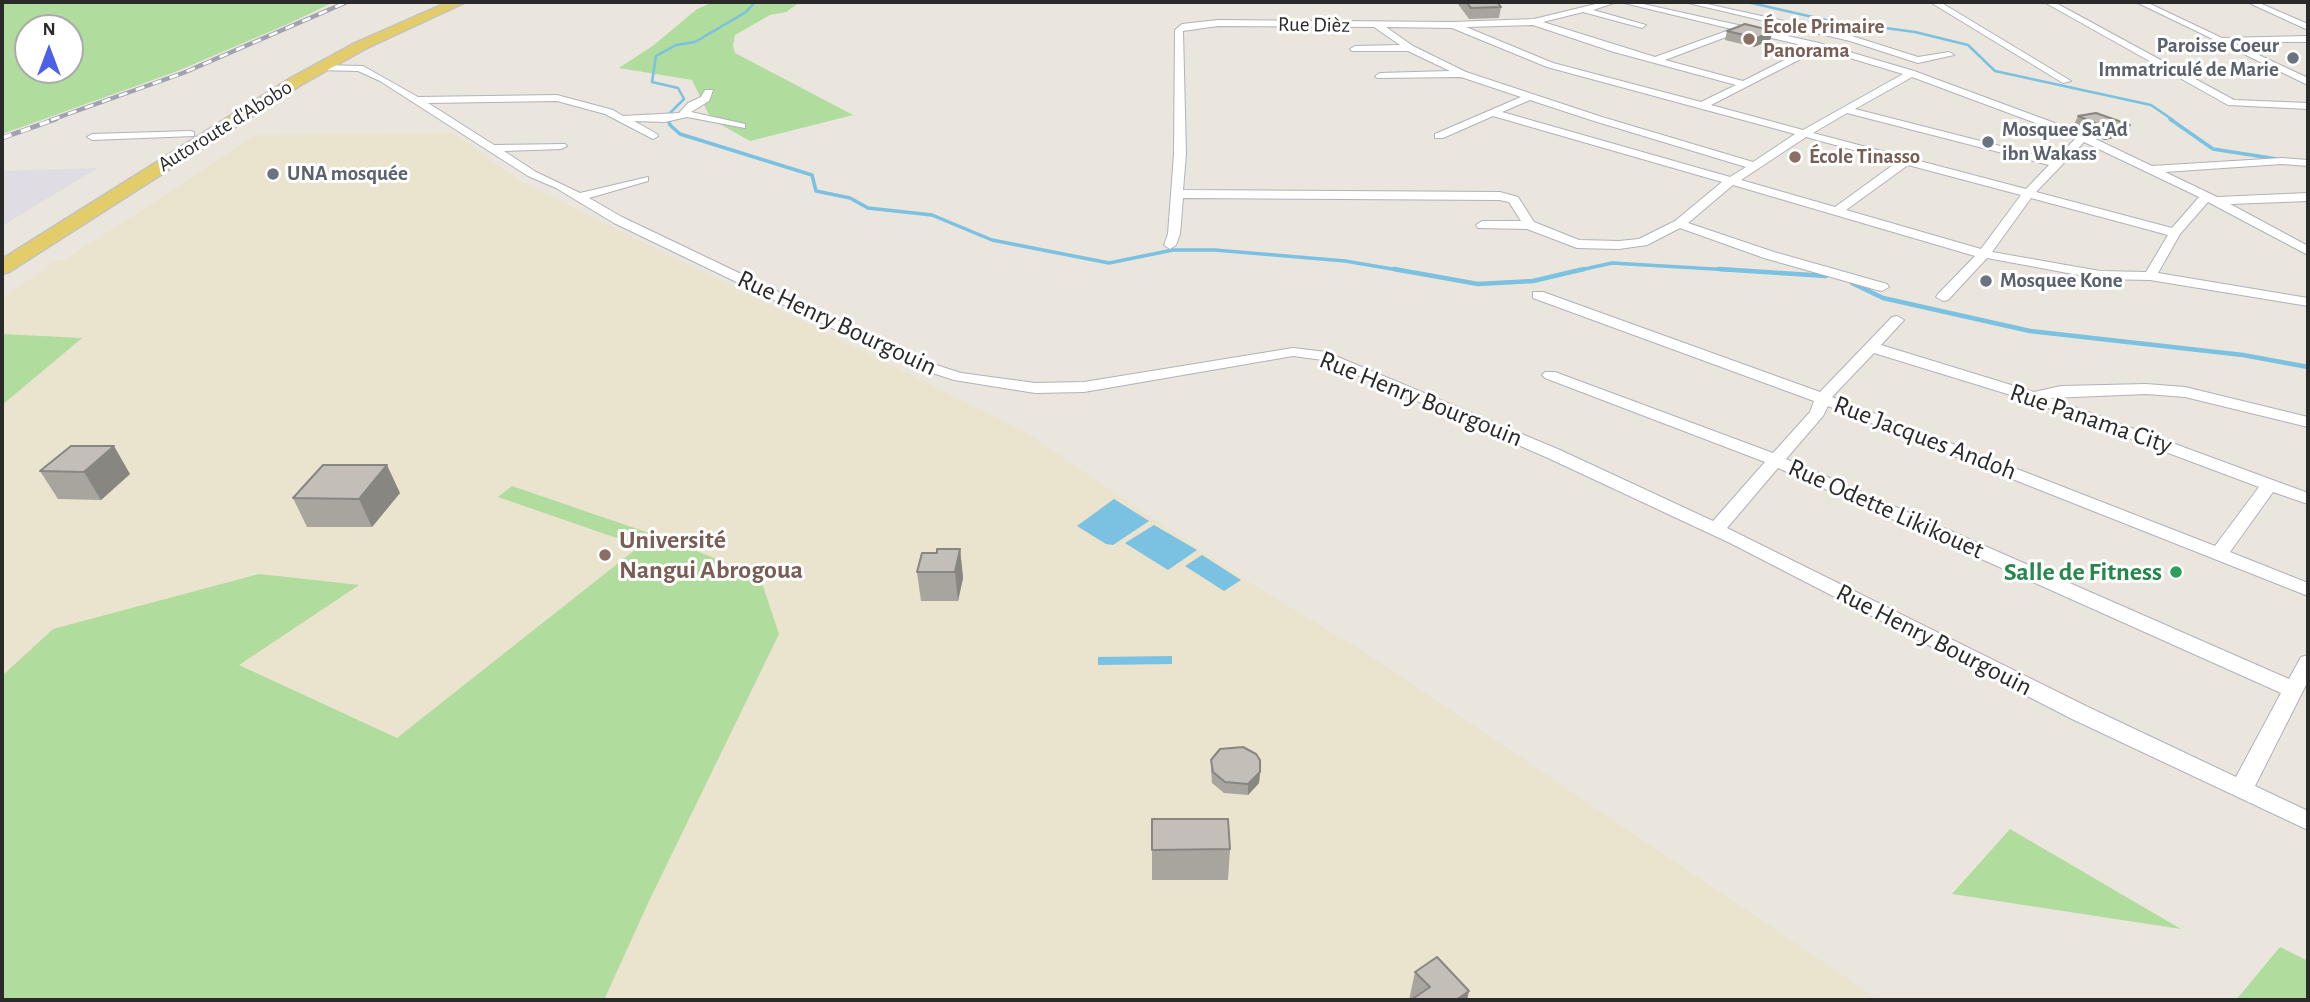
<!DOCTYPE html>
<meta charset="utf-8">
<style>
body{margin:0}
#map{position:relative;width:2310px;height:1002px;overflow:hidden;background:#eae5dd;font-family:"Alegreya Sans",sans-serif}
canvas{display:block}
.frame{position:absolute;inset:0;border:4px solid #2a2a2a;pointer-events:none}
.north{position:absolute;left:14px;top:14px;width:70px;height:70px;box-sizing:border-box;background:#fff;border:2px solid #aaa;border-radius:50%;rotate:0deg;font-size:19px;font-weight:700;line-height:28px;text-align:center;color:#2a2a2a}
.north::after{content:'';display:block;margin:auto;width:24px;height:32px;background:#4c61e8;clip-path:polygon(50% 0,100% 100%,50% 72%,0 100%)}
</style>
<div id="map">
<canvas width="2310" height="1002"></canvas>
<div class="frame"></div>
<div class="north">N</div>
</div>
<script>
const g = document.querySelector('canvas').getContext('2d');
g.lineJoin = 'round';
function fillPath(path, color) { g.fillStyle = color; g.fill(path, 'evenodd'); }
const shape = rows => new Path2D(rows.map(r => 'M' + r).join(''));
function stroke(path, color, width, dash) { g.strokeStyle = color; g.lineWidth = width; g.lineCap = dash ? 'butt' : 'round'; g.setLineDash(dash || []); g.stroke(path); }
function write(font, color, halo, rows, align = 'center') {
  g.font = font + ' "Alegreya Sans",sans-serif'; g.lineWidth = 6; g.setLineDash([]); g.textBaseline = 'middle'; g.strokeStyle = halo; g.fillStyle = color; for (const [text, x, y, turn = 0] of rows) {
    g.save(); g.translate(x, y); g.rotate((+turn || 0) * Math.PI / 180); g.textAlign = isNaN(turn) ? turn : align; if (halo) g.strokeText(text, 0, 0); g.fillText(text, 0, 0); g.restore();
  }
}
const industrial = shape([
 [98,168,2,226,2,171]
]);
const education = shape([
 [453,133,521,182,1020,429,1234,573,1372,657,1879,1000,2,1000,2,298,58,260,64,260,144,209,255,135]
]);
const green = shape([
 [2,2,334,2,290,23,175,72,2,134],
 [28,28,70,28,70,70,28,70],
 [713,2,800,2,786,12,770,15,735,35,733,45,735,53,853,115,750,141,711,119,692,80,619,68,654,45,697,9],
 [2,334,82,338,2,405],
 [512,486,675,542,760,577,779,634,649,901,604,1000,2,1000,2,676,53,629,259,574,359,585,239,665,397,738,640,546,498,497],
 [2010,829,2181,929,1952,894],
 [2280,947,2308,961,2308,1000,2236,1000]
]);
const water = shape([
 [1114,499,1149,521,1113,545,1106,544,1077,526],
 [1154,525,1197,550,1168,570,1125,543],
 [1202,555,1241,580,1224,591,1185,566],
 [1172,656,1172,664,1098,665,1098,657]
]);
const streamFar2 = shape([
 [1747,2,1826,20,1915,32,1968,45,1995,71,2151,105,2173,120],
 [668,120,667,116,684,99,678,88,652,82,656,56,676,45,695,42,746,12,755,2]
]);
const streamFar1 = shape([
 [668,119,670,125,680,134,812,175,816,191,850,198,868,208,932,215,992,240,1109,263,1173,250,1215,250,1345,261,1404,271],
 [2170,119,2213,149,2277,159],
 [1576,271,1612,263,1748,271]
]);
const stream = shape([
 [1394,269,1478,284,1533,281,1584,269],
 [1719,269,1826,276],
 [1852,283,1883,298,2030,331,2243,355,2308,367]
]);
const street = shape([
 [1604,2,1617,2,1593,10,1646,25,1642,28,1583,12,1543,22,1655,57,1732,29,1620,2,1634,2,1819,43,1914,71,2087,135,2152,166,2282,158,2308,160,2308,166,2282,164,2165,172,2217,197,2308,193,2308,201,2230,204,2308,246,2308,255,2208,202,2180,234,2158,273,2308,298,2308,306,2150,280,2100,279,1987,258,1948,300,1943,301,1936,297,1938,294,1975,256,1733,185,1688,223,1774,252,1887,284,1889,287,1882,291,1877,290,1764,258,1680,228,1647,245,1619,249,1577,248,1527,229,1478,228,1476,225,1482,221,1521,221,1509,202,1499,200,1183,198,1180,234,1176,245,1170,249,1164,245,1168,234,1174,154,1175,30,1182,24,1218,20,1453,22,1534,19,1604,2],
 [1533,25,1614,52,1736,85,1701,102,1553,63,1466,27,1533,25],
 [1218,26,1374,27,1400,45,1355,46,1350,49,1352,51,1408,51,1450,71,1380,73,1375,76,1377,78,1461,77,1521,97,1435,134,1435,138,1443,138,1493,116,1722,182,1675,221,1639,239,1619,241,1579,240,1534,222,1518,197,1500,192,1183,190,1186,154,1183,31,1218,26],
 [1386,27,1452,28,1547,67,1795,134,1753,162,1602,117,1466,72,1413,46,1386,27],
 [1742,31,1810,47,1743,81,1665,60,1742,31],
 [1820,49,1903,74,1803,130,1711,105,1820,49],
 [1912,77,2076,138,2055,160,1855,109,1912,77],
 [1530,100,1594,121,1746,167,1730,177,1502,112,1530,100],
 [1847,113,2049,165,2026,189,1813,133,1847,113],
 [1806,137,1897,162,1835,207,1741,180,1806,137],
 [2084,142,2199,197,2172,228,2036,192,2084,142],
 [1908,165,2021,195,1981,249,1846,210,1908,165],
 [2031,198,2168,235,2146,272,2100,271,1992,252,2031,198],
 [1684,2,1698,2,1852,36,1918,57,1949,52,1954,55,1918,63,1850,41,1684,2],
 [1930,2,1940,2,2071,81,2063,83,1930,2],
 [2044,2,2054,2,2234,100,2308,103,2308,109,2228,105,2044,2],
 [2136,2,2146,2,2222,38,2308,36,2308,42,2231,42,2308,78,2308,85,2136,2],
 [2247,2,2257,2,2308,24,2308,30,2247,2],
 [320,65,363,66,418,97,557,95,613,110,623,116,679,113,688,103,701,97,705,90,713,90,709,101,691,112,745,124,745,128,687,117,665,122,634,121,657,134,658,136,653,139,605,114,557,101,428,103,494,145,565,144,567,146,561,149,504,151,536,172,580,193,648,177,648,181,589,198,622,217,921,360,961,373,1035,383,1084,382,1293,348,1326,352,1560,450,1713,521,1765,462,1545,378,1542,375,1545,372,1555,372,1773,453,1810,412,1814,401,1533,298,1533,292,1543,292,1820,392,1892,317,1897,316,1904,320,1881,345,2034,392,2061,386,2146,384,2185,387,2308,417,2308,427,2185,397,2146,394,2050,398,2308,493,2308,504,2273,492,2230,552,2308,583,2308,596,1828,406,1823,416,1786,459,2289,679,2301,657,2308,655,2308,681,2255,786,2308,811,2308,830,2072,719,1730,543,1548,458,1323,360,1293,356,1084,392,1035,393,954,380,911,366,614,223,556,188,528,176,380,81,358,71,317,70,317,66,320,65],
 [1874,353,2027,400,2259,487,2215,546,1832,397,1874,353],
 [1778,468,2281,693,2236,777,2088,707,1727,528,1778,468],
 [190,131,194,132,194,136,92,140,87,137,92,134,190,131]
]);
const primary = shape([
 [448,2,466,2,365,49,301,85,9,272,2,274,2,259,289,79,355,43,448,2]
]);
const railFar1 = shape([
 [51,120,183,73,347,2]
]);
const rail = shape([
 [2,138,56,119]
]);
const wall = shape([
 [1458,2,1497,2,1501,7,1499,18,1469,19,1458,4],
 [1727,31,1773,31,1770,40,1754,47,1725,40],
 [2078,116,2130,125,2125,136,2104,140,2073,127],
 [71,446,130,474,101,500,58,499,40,471],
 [400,493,372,527,307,527,293,498],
 [960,549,963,578,958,601,921,601,917,572,937,553],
 [1211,760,1260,772,1259,783,1248,795,1224,793,1212,783,1211,770],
 [1152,819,1230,849,1228,880,1152,880],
 [1415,972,1467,1000,1409,1000]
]);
const shadedWall = shape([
 [1773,31,1770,40,1754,47,1757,38],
 [2130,125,2125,136,2104,140,2109,129],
 [114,446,130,474,101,500,84,472],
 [387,465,400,493,372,527,359,499],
 [960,549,963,578,958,601,955,572],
 [1260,772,1259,783,1248,795,1248,784],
 [1469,991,1467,1000,1456,1000]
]);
const building = shape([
 [1466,2,1497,2,1501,7,1471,8,1466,2],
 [1745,24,1773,31,1757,38,1727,31,1745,24],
 [2096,113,2130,125,2109,129,2078,116,2096,113],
 [71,446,114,446,84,472,40,471,71,446],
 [323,465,387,465,359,499,293,498,323,465],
 [937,549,960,549,955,572,917,572,922,553,937,553,937,549],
 [1243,747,1256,754,1260,760,1260,772,1248,784,1225,782,1213,772,1211,760,1220,749,1243,747],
 [1152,819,1228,819,1230,849,1152,850,1152,819],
 [1437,957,1469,991,1456,1000,1411,1000,1430,987,1415,972,1437,957]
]);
const markers = [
 [1749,39,7,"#8d6e63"],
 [2293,58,7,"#6b7280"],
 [1988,142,7,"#6b7280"],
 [1795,157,7,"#8d6e63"],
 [273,174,7,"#6b7280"],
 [1986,281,7,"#6b7280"],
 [605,555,7,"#8d6e63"],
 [2176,572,7,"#2e9e5b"]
];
const farStreetnames = [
 ["Rue Dièz",1314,25,1],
 ["Autoroute d'Abobo",225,126,-32]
];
const farEducationnames = [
 ["École Primaire",1763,27],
 ["Panorama",1763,51],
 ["École Tinasso",1809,157]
];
const farWorshipnames = [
 ["Paroisse Coeur",2279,46,"right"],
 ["Immatriculé de Marie",2279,70,"right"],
 ["Mosquee Sa'Ad",2002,130],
 ["ibn Wakass",2002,154],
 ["UNA mosquée",287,174],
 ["Mosquee Kone",2000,281]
];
const streetNames = [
 ["Rue Henry Bourgouin",837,323,25],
 ["Rue Henry Bourgouin",1421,399,22],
 ["Rue Panama City",2091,419,19],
 ["Rue Jacques Andoh",1925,438,21],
 ["Rue Odette Likikouet",1886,509,24],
 ["Rue Henry Bourgouin",1934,640,27]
];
const educationNames = [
 ["Université",619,540],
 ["Nangui Abrogoua",619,570]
];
const leisureNames = [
 ["Salle de Fitness",2162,572]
];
fillPath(industrial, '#dfdde3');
fillPath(education, '#eae3ce');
fillPath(green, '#b0dc9e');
fillPath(water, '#7ac1e2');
stroke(streamFar2, '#7ac1e2', 2.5);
stroke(streamFar1, '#7ac1e2', 3.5);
stroke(stream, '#7ac1e2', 4.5);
stroke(street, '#b0b2bc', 2);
stroke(primary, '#c3c3c3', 3);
fillPath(street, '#fff');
fillPath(primary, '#e3cd6a');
stroke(railFar1, '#a0a2b2', 4.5);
stroke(rail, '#a0a2b2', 5);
stroke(railFar1, '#fff', 2.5, [9]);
stroke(rail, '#fff', 3.5, [10]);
fillPath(wall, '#a8a49e');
fillPath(shadedWall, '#888681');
fillPath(building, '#c3bfb8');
stroke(building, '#888681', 2);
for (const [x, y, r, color] of markers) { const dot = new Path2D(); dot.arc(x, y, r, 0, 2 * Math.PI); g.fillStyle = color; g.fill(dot); stroke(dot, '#fff', 2.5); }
write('21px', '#2a2a2a', '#fff', farStreetnames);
write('bold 21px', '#785e54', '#fff', farEducationnames, 'left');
write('bold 21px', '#5b616d', '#fff', farWorshipnames, 'left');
write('26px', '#2a2a2a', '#fff', streetNames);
write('bold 26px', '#785e54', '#fff', educationNames, 'left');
write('bold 26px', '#27864d', '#fff', leisureNames, 'right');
</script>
